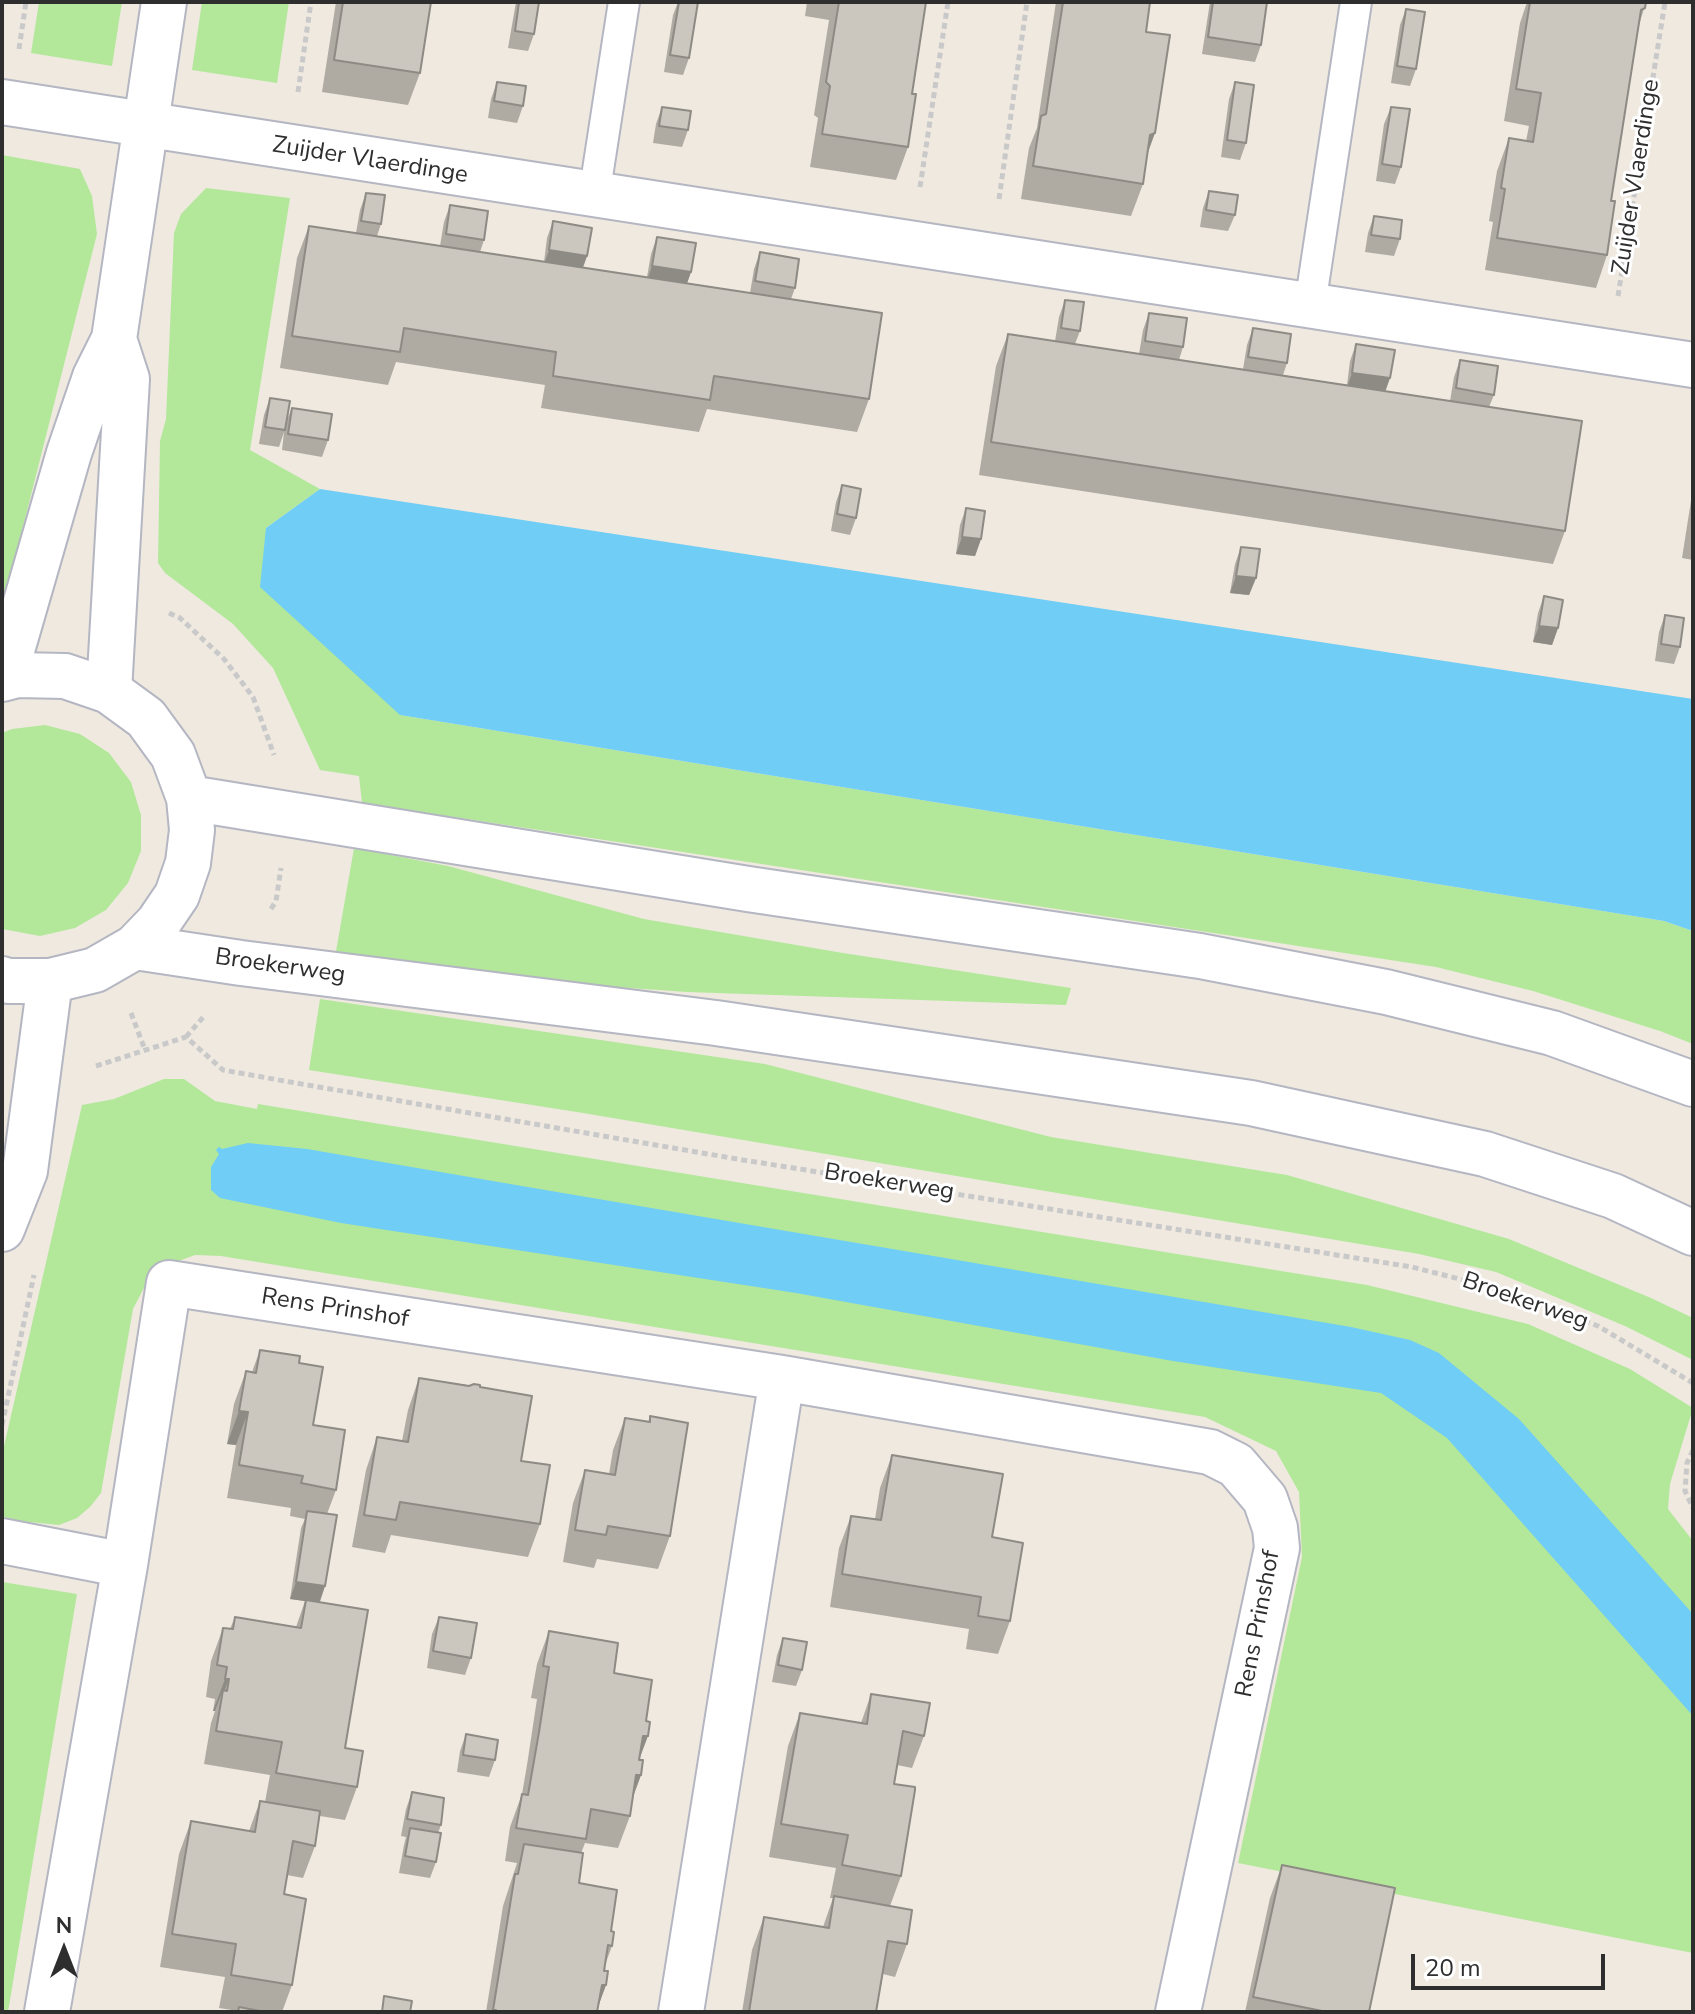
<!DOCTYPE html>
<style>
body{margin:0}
#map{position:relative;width:1695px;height:2014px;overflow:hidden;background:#efe9e0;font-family:"Nunito Sans",sans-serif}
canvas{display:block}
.frame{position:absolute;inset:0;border:4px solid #2e2e2e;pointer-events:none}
.north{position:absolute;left:24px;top:1910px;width:80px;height:80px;-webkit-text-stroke:6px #fff;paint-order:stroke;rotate:0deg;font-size:22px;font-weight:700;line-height:32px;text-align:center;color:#2e2e2e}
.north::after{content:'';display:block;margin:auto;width:28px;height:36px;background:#2e2e2e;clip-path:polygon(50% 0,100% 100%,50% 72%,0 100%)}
.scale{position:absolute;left:1411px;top:1954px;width:194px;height:36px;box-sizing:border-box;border:4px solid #2e2e2e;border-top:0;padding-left:10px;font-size:24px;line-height:28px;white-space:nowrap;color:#2e2e2e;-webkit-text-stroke:6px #fff;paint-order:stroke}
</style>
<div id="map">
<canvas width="1695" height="2014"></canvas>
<div class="frame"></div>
<div class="north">N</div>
<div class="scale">20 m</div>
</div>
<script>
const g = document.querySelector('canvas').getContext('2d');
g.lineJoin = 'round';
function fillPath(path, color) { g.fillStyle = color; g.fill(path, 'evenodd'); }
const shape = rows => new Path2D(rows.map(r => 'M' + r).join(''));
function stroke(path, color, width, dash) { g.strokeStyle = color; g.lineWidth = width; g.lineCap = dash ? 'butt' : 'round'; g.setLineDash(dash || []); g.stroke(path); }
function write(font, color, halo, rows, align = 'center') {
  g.font = font + ' "Nunito Sans",sans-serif'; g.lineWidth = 6; g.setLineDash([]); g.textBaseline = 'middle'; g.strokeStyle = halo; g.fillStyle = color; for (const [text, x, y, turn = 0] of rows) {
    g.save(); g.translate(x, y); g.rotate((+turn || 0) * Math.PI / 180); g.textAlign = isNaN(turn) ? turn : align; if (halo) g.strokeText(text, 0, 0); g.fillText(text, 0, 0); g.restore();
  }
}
const green = shape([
 [39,2,122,2,112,66,31,53],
 [202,2,289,2,277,83,192,70],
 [2,155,80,169,92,196,97,234,5,598,2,598],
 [206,188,290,198,250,450,320,489,266,528,400,715,1664,921,1693,931,1693,1044,1660,1031,1533,991,1436,967,362,803,359,776,320,770,273,668,233,624,165,573,158,563,160,441,166,419,174,233,181,214],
 [45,725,80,734,109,753,131,782,141,815,141,851,128,883,106,910,75,928,40,936,2,929,2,733,12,729],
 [354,848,448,866,644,919,843,953,1071,988,1066,1005,687,992,470,977,335,957],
 [320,999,765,1064,1051,1137,1287,1175,1509,1239,1651,1298,1693,1318,1693,1360,1625,1326,1496,1272,1419,1254,583,1113,309,1070],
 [164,1079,184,1079,215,1101,257,1109,258,1104,1367,1285,1528,1324,1630,1369,1693,1408,1670,1484,1668,1509,1693,1541,1693,1953,1238,1863,1302,1557,1299,1492,1276,1451,1205,1417,221,1256,195,1255,173,1263,160,1272,145,1286,133,1309,101,1493,90,1507,77,1518,59,1525,19,1521,4,1517,2,1455,82,1105,114,1099],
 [2,1582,77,1594,8,2012,2,2012]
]);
const water = shape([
 [320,489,1693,699,1693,931,1664,921,400,715,260,587,266,528],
 [248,1143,307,1149,516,1185,1351,1327,1410,1340,1439,1353,1519,1419,1693,1614,1693,1716,1447,1438,1381,1393,1173,1361,796,1293,341,1223,220,1198,211,1190,211,1167,219,1154,216,1150,219,1147,222,1149]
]);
const path = shape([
 [19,49,26,2],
 [298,92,311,2],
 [920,187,948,2],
 [999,199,1027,2],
 [1618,296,1665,2],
 [169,613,180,618,224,659,253,697,274,755],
 [271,909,276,901,281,868],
 [131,1013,145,1050],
 [186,1037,205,1015],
 [96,1066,186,1037,223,1070,290,1082,737,1159,1412,1267,1511,1292,1598,1326,1693,1383],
 [2,1425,34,1275],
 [1693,1450,1687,1463,1685,1491,1693,1508]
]);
const service = shape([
 [594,196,624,2],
 [1310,305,1356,2]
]);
const minor = shape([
 [2,102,1693,365],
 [4,678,69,453,95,377,114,339,164,2],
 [109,691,127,379,114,339],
 [2,1229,25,1171,50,981],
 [2,1541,125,1565],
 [47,2012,125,1565,169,1283,782,1378,1210,1452,1236,1465,1265,1499,1275,1528,1277,1548,1178,2012],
 [681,2012,782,1378]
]);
const tertiary = shape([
 [2,679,17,675,65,676,109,691,146,718,173,755,189,798,192,830,188,863,177,895,158,923,135,947,95,970,50,981,8,981,2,979],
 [189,798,748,889,1200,956,1386,992,1552,1033,1693,1084],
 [135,947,241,963,716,1023,1251,1103,1485,1154,1613,1196,1693,1233]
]);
const wall = shape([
 [336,2,431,2,420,73,408,105,322,92],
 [516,2,539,2,534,34,528,51,508,48],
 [678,2,698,2,689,58,683,75,664,72,673,15],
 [807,2,926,2,912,94,908,147,896,180,810,167,818,118,814,115,829,20,805,16],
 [1056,2,1150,2,1146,32,1148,153,1143,184,1131,216,1021,199,1029,148,1037,128],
 [1210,2,1267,2,1261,45,1255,62,1202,54],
 [1527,2,1646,2,1639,25,1611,201,1607,255,1596,288,1485,270,1493,222,1489,221,1497,171,1509,138,1526,141,1529,126,1504,121,1520,23],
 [1406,9,1416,69,1410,86,1391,83,1400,25],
 [497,82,523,106,517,123,488,118,491,99],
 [1235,82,1246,143,1240,160,1221,157,1229,99],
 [662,107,688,130,682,147,653,143,656,124],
 [1391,107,1401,167,1395,184,1376,181,1384,124],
 [1209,191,1235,215,1228,231,1200,227,1203,208],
 [366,193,381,224,377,236,440,246,444,222,450,205,484,240,480,252,544,262,547,238,553,221,587,256,583,268,647,277,651,254,657,237,691,272,687,283,750,293,754,269,760,252,795,288,791,299,869,399,857,432,707,409,699,432,541,408,545,385,396,362,388,385,280,368,297,258,309,226,356,233,360,210],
 [1374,216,1400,239,1394,256,1365,252,1368,233],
 [1065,300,1080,331,1075,344,1139,354,1143,330,1149,313,1183,347,1179,360,1243,369,1247,345,1253,328,1287,363,1283,375,1347,385,1350,361,1356,344,1390,378,1385,391,1450,401,1454,377,1460,360,1494,395,1489,407,1565,531,1553,564,979,475,996,366,1008,334,1055,341,1059,317],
 [270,398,286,422,292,408,328,440,322,457,282,450,284,432,279,447,259,444,264,415],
 [842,485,856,518,850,535,831,531,836,502],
 [1693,488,1693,560,1682,558],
 [966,508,981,539,975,556,956,554,960,525],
 [1241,547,1256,578,1249,595,1230,593,1235,564],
 [1544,596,1558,628,1552,645,1533,642,1538,613],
 [1665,615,1680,647,1674,664,1655,661,1659,632],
 [260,1350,299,1363,313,1425,336,1490,327,1514,325,1586,320,1602,345,1748,357,1787,345,1820,320,1816,315,1846,303,1878,287,1875,284,1894,292,1985,282,2012,237,2012,238,2011,219,2008,225,1977,160,1967,179,1854,191,1821,249,1831,260,1801,265,1802,270,1775,204,1764,211,1723,215,1711,213,1711,215,1699,206,1697,211,1661,223,1628,230,1629,235,1617,296,1627,305,1601,290,1599,301,1528,305,1519,290,1516,291,1508,227,1498,236,1445,227,1444,234,1404,246,1371,252,1372],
 [419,1378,480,1387,521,1461,540,1524,528,1557,391,1535,385,1553,352,1547,366,1470,377,1437,402,1441,408,1410],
 [650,1416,670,1536,658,1569,597,1559,594,1568,563,1562,573,1503,585,1470,609,1474,613,1450,625,1418,648,1422],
 [892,1455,992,1537,1010,1621,998,1654,966,1649,969,1629,830,1607,839,1548,851,1516,875,1519,880,1488],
 [439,1617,471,1658,465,1675,427,1668,432,1634],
 [549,1631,614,1673,639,1758,641,1775,633,1797,630,1816,618,1848,585,1843,581,1853,579,1883,611,1931,612,1946,605,1965,606,1985,599,2004,597,2012,486,2012,503,1906,517,1863,505,1861,510,1827,522,1794,527,1765,537,1699,531,1698,537,1664],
 [783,1638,802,1670,796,1686,772,1682,777,1655],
 [871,1694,924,1736,912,1768,897,1765,894,1784,901,1876,890,1906,907,1944,895,1977,883,1974,876,2012,742,2012,752,1950,764,1917,823,1927,833,1898,830,1898,836,1868,769,1857,788,1746,800,1713,861,1723],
 [466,1734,495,1760,489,1777,457,1772,460,1751],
 [412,1792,441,1825,438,1833,436,1862,430,1878,399,1873,404,1845,406,1837,401,1836,406,1809],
 [1282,1865,1369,2012,1245,2012,1270,1898]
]);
const shadedWall = shape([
 [1155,133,1143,166,1150,135],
 [549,250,587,256,581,272,543,267],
 [652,266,691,272,685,289,646,283],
 [1352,373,1390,378,1384,395,1346,390],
 [962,537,981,539,975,556,956,554],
 [1236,576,1256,578,1249,595,1230,593],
 [1539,626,1558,628,1552,645,1533,642],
 [239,1411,248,1412,236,1445,227,1444],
 [296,1582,325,1586,319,1603,290,1599],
 [225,1679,229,1679,221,1699,223,1690,215,1711,213,1711],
 [643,1736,648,1736,636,1768],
 [636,1775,641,1775,629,1807],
 [602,1985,606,1985,596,2012]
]);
const building = shape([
 [343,2,431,2,420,73,334,60,343,2],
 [519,2,539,2,534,34,515,31,519,2],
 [679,2,698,2,689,58,670,55,679,2],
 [839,2,926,2,912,94,916,94,908,147,822,134,830,86,826,82,839,2],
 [1063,2,1150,2,1146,32,1170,35,1155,133,1150,135,1143,184,1033,166,1041,116,1046,114,1063,2],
 [1213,2,1267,2,1261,45,1208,37,1213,2],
 [1530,2,1646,2,1645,8,1641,10,1611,201,1615,201,1607,255,1497,238,1505,189,1501,188,1509,138,1533,142,1541,93,1516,89,1530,2],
 [1406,9,1425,12,1416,69,1397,66,1406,9],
 [497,82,526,86,523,106,494,101,497,82],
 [1235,82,1254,85,1246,143,1227,140,1235,82],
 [662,107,691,111,688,130,659,126,662,107],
 [1391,107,1410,109,1401,167,1382,164,1391,107],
 [1209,191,1238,195,1235,215,1206,210,1209,191],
 [366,193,385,195,381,224,361,221,366,193],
 [450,205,488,211,484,240,446,234,450,205],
 [1374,216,1402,220,1400,239,1371,235,1374,216],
 [553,221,592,228,587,256,549,250,553,221],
 [309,226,882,313,869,399,714,376,710,400,553,376,556,352,404,328,400,352,292,336,309,226],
 [657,237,696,243,691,272,652,266,657,237],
 [760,252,799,259,795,288,755,281,760,252],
 [1065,300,1084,302,1080,331,1061,328,1065,300],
 [1149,313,1187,318,1183,347,1145,341,1149,313],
 [1253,328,1291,334,1287,363,1248,357,1253,328],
 [1008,334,1582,421,1565,531,991,442,1008,334],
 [1356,344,1395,350,1390,378,1352,373,1356,344],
 [1460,360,1498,366,1494,395,1456,388,1460,360],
 [270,398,290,401,285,430,265,427,270,398],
 [292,408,332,414,328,440,288,434,292,408],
 [842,485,861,489,856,518,837,514,842,485],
 [966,508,985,511,981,539,962,537,966,508],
 [1241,547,1260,549,1256,578,1236,576,1241,547],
 [1544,596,1563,600,1558,628,1539,626,1544,596],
 [1665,615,1684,618,1680,647,1661,644,1665,615],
 [260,1350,300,1356,299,1363,323,1367,313,1425,345,1430,336,1490,301,1483,303,1476,239,1465,248,1412,239,1411,246,1371,256,1373,260,1350],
 [419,1378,469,1386,474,1384,480,1385,480,1387,532,1396,521,1461,550,1465,540,1524,400,1502,396,1520,364,1515,377,1437,408,1442,419,1378],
 [650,1416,688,1423,670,1536,608,1526,606,1535,575,1530,585,1470,615,1475,625,1418,650,1422,650,1416],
 [892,1455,1003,1474,992,1537,1023,1543,1010,1621,978,1616,981,1597,842,1574,851,1516,881,1520,892,1455],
 [307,1511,337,1515,325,1586,296,1582,307,1511],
 [306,1600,368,1610,345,1748,363,1751,357,1787,276,1773,282,1742,216,1731,223,1690,227,1691,229,1679,225,1679,227,1667,217,1665,223,1628,233,1629,235,1617,301,1628,306,1600],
 [439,1617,477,1623,471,1658,433,1651,439,1617],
 [549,1631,618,1643,614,1673,652,1680,646,1721,650,1722,648,1736,643,1736,639,1760,643,1760,641,1775,636,1775,630,1816,591,1809,586,1839,516,1828,522,1794,528,1795,539,1732,549,1667,543,1666,549,1631],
 [783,1638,807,1642,802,1670,778,1665,783,1638],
 [871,1694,930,1703,924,1736,903,1731,894,1784,915,1787,915,1790,901,1876,842,1865,848,1835,781,1824,800,1713,867,1724,871,1694],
 [466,1734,498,1740,495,1760,463,1755,466,1734],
 [412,1792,444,1798,441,1825,407,1819,412,1792],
 [260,1801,320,1811,315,1846,293,1841,284,1894,306,1899,292,1985,231,1975,236,1944,172,1934,191,1821,255,1832,260,1801],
 [410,1828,441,1833,436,1862,405,1856,410,1828],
 [524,1844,583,1853,579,1883,617,1890,611,1931,614,1932,612,1946,608,1945,604,1971,608,1971,606,1985,602,1985,597,2012,496,2012,496,2010,493,2010,515,1874,518,1874,524,1844],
 [1282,1865,1395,1888,1369,2012,1327,2012,1253,1997,1282,1865],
 [834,1896,912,1910,907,1944,888,1941,876,2012,749,2012,764,1917,829,1928,834,1896],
 [384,1996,412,2001,410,2012,382,2012,384,1996],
 [239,2007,265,2012,238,2012,239,2007]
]);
const streetNames = [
 ["Zuijder Vlaerdinge",370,161,9],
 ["Zuijder Vlaerdinge",1637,177,-81],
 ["Broekerweg",280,967,8],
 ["Broekerweg",889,1183,9],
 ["Broekerweg",1525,1302,19],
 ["Rens Prinshof",335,1309,9],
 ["Rens Prinshof",1259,1624,-79]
];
fillPath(green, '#b3e89b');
fillPath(water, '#70cdf5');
stroke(service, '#b4b6c2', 34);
stroke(minor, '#b4b6c2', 48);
stroke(tertiary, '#b4b6c2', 48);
stroke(path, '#c9c9c9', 5, [6, 4]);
stroke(service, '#fff', 30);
stroke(minor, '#fff', 44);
stroke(tertiary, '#fff', 44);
fillPath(wall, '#afaba3');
fillPath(shadedWall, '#8e8b85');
fillPath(building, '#cbc7be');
stroke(building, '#8e8b85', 2);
write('24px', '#2e2e2e', '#fff', streetNames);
</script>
